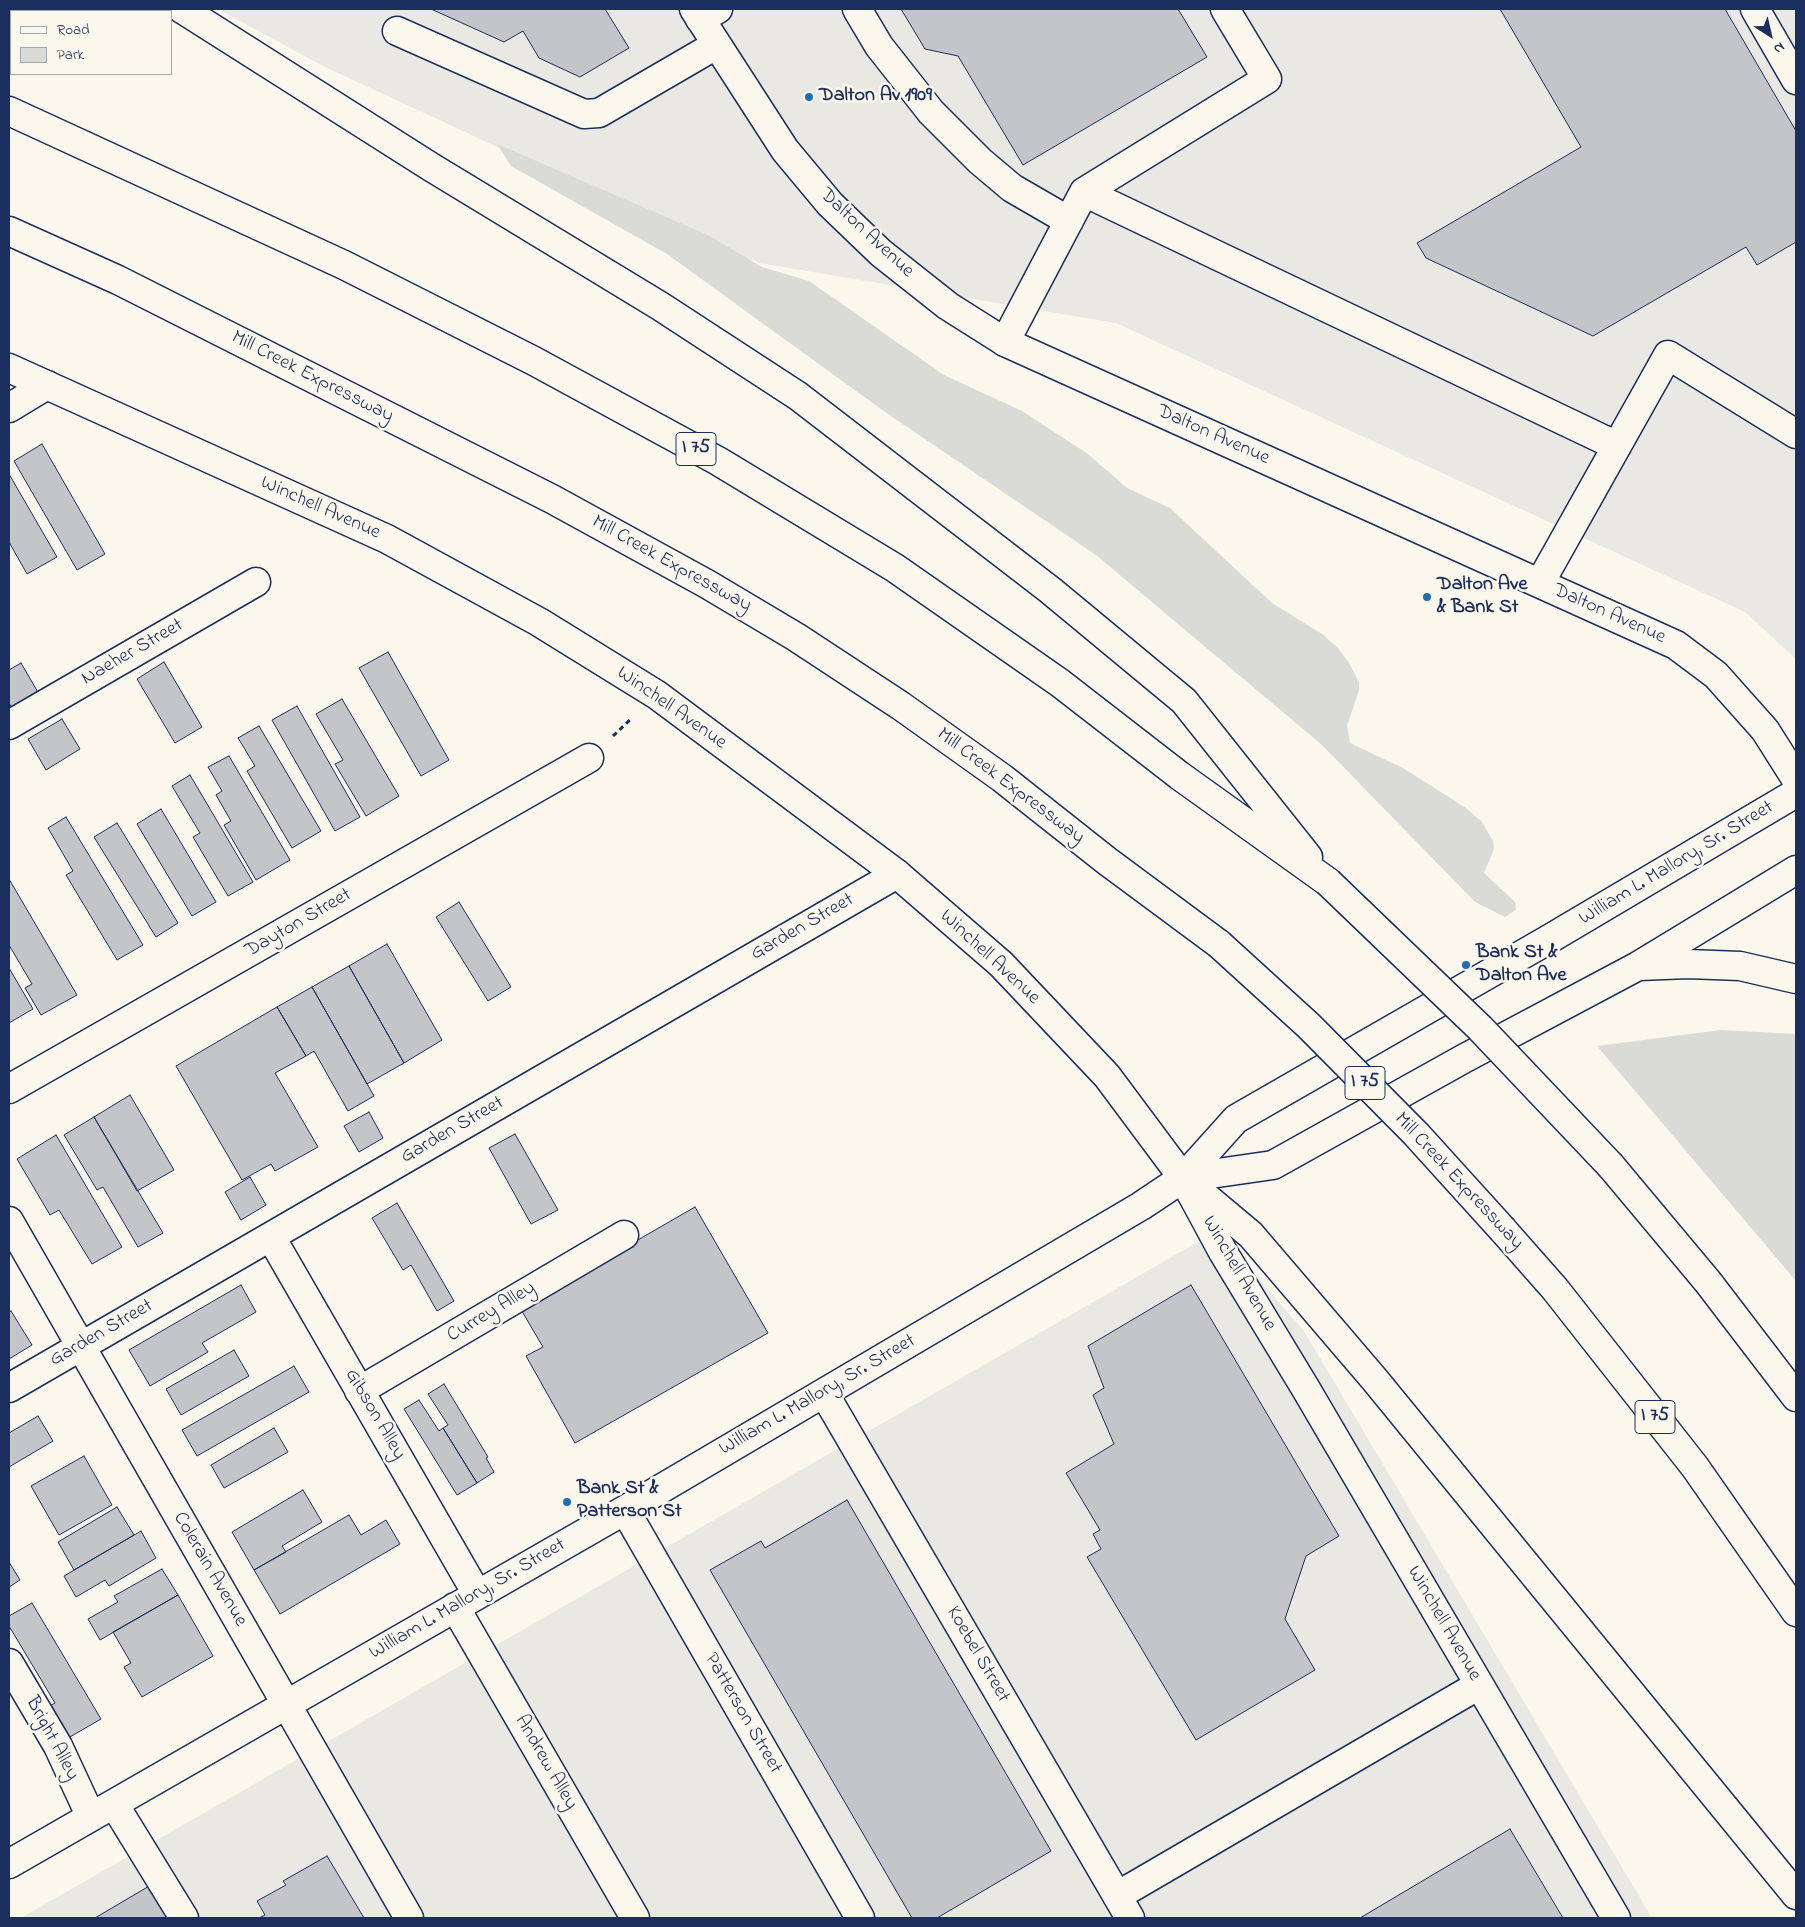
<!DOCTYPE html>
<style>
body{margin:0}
#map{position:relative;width:1805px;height:1927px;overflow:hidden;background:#fbf7ec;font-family:"Indie Flower",sans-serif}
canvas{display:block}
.frame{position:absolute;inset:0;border:10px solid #1b2f5e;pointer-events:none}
.legend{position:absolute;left:10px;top:10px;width:162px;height:65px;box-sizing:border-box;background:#fbf7ec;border:1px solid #a1a7b3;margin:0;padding:6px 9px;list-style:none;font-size:15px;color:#1b2f5e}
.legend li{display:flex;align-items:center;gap:10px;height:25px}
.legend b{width:25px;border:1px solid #a1a7b3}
.north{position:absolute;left:1745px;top:10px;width:50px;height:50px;-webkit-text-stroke:4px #fbf7ec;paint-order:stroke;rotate:145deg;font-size:14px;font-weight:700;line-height:20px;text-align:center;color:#1b2f5e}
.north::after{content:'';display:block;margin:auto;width:18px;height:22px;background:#1b2f5e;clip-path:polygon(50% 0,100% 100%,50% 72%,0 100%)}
</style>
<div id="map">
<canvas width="1805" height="1927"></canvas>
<div class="frame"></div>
<ul class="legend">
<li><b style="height:6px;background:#fbf7ec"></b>Road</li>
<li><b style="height:14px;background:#dadad7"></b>Park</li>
</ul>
<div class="north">N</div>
</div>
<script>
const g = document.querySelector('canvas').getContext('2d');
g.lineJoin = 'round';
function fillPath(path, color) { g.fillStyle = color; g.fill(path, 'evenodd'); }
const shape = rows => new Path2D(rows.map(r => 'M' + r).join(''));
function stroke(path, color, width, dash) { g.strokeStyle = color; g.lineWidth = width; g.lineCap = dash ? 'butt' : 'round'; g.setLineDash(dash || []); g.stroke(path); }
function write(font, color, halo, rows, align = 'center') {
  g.font = font + ' "Indie Flower",sans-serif'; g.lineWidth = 5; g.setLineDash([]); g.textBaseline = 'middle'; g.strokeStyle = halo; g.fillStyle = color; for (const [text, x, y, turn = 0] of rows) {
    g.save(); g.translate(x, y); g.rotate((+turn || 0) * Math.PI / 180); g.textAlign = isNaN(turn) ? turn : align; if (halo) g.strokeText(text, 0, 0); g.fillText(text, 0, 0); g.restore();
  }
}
const built = shape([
 [218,9,1796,9,1796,659,1745,612,1116,323,759,263,659,222,323,66],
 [1217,1231,1304,1331,1652,1918,21,1918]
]);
const green = shape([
 [497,144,710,236,762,267,809,281,944,375,1022,411,1088,454,1127,488,1170,508,1272,603,1322,634,1338,648,1349,663,1359,682,1359,690,1347,726,1350,743,1403,768,1466,808,1482,822,1493,841,1494,849,1484,873,1515,902,1516,910,1505,917,1475,902,1322,745,1096,555,885,412,667,254,511,166],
 [1721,1030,1796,1034,1796,1281,1597,1046]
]);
const building = shape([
 [431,9,605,9,629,48,580,77,539,58,523,31,504,42,431,9],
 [901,9,1178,9,1207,57,1023,165,958,56,925,49,901,9],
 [1500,9,1725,9,1796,131,1796,242,1757,265,1746,247,1593,336,1426,258,1417,243,1581,147,1500,9],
 [42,444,105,554,77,570,14,461,42,444],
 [9,474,57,557,27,574,9,542,9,474],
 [388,652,449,760,421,776,359,668,388,652],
 [164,662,202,727,175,743,137,679,164,662],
 [21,663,39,694,13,710,9,703,9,670,21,663],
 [342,699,399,796,366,816,335,764,343,760,316,714,342,699],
 [297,706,360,817,335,831,272,720,297,706],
 [62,719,80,749,46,770,28,739,62,719],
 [259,726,321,831,292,848,247,771,255,766,238,738,259,726],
 [229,756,290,860,256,880,224,825,231,821,216,795,222,791,208,767,229,756],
 [190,775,253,882,228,896,193,837,200,833,172,786,190,775],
 [161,809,216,902,192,916,137,824,161,809],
 [66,817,143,945,117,960,66,875,73,871,48,828,66,817],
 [117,823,178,923,156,937,94,837,117,823],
 [9,879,77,995,41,1015,25,988,32,984,9,945,9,879],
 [459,902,511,987,488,1001,436,917,459,902],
 [387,944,442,1040,404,1063,349,966,387,944],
 [349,966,404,1063,367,1084,312,987,349,966],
 [9,968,33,1009,9,1023,9,968],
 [312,987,374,1096,348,1111,314,1051,306,1056,277,1007,312,987],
 [277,1007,306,1056,275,1073,318,1147,275,1171,271,1164,242,1180,176,1066,277,1007],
 [130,1095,174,1170,137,1191,94,1117,130,1095],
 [369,1112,383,1138,359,1152,344,1126,369,1112],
 [94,1117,163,1233,138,1247,103,1187,97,1190,64,1135,94,1117],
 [515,1134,558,1210,531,1224,489,1148,515,1134],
 [56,1135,122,1247,92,1264,59,1210,50,1215,17,1159,56,1135],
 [250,1177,266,1205,241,1220,225,1192,250,1177],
 [397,1203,454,1301,437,1311,411,1265,403,1270,372,1218,397,1203],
 [695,1207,768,1333,575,1443,526,1356,543,1347,520,1308,695,1207],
 [241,1285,256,1312,202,1343,208,1352,150,1386,129,1350,241,1285],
 [1191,1285,1339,1536,1306,1556,1285,1619,1315,1670,1196,1740,1087,1557,1101,1549,1093,1534,1100,1530,1066,1473,1114,1444,1093,1395,1104,1388,1088,1346,1191,1285],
 [11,1311,32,1345,9,1359,9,1312,11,1311],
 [234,1350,249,1376,181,1415,166,1389,234,1350],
 [294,1366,309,1392,197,1456,182,1430,294,1366],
 [444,1384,488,1457,486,1458,494,1472,477,1483,443,1428,448,1425,428,1394,444,1384],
 [419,1400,439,1431,443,1428,477,1483,457,1495,404,1409,419,1400],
 [38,1416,53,1441,9,1467,9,1433,38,1416],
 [274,1428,288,1452,224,1488,211,1465,274,1428],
 [84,1456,112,1505,59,1535,31,1486,84,1456],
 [303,1490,322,1522,282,1546,286,1552,254,1570,232,1532,303,1490],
 [847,1500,1051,1851,937,1918,912,1918,710,1570,761,1541,765,1548,847,1500],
 [117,1507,134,1535,74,1570,58,1542,117,1507],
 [349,1515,361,1535,386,1520,400,1544,280,1614,254,1570,349,1515],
 [141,1531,156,1558,109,1586,105,1580,76,1597,64,1576,141,1531],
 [9,1562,20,1580,9,1587,9,1562],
 [162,1569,178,1595,100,1640,88,1619,118,1602,114,1596,162,1569],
 [178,1595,213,1656,142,1697,124,1667,131,1663,113,1632,178,1595],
 [32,1603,101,1719,63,1741,44,1709,55,1703,9,1626,9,1616,32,1603],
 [1510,1829,1563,1918,1360,1918,1510,1829],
 [327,1856,364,1918,259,1918,265,1915,257,1901,286,1885,283,1881,327,1856],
 [156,1882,177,1918,95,1918,156,1882]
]);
const path = shape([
 [613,736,632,718]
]);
const minor = shape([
 [857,9,879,46,931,112,980,161,1012,188,1069,221],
 [1755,9,1796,80],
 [700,19,718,9],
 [397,31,584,114,599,113,716,45],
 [1084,192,1267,79,1225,9],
 [1005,342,1084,192,1617,446],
 [9,408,47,385],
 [1540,583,1668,355,1796,434],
 [9,725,256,582],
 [9,1089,589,758],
 [9,1221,409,1918],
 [271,1237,477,1594],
 [9,1388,897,874],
 [359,1391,624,1235],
 [824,1393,1130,1918],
 [625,1510,860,1918],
 [455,1607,635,1918],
 [9,1663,58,1746,91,1817],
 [114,1804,184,1918],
 [9,1864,625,1510,1141,1206,1183,1178,1223,1252,1306,1389,1616,1918],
 [1117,1896,1479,1685]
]);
const major = shape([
 [694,9,785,150,830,204,881,253,948,306,1005,342,1676,645,1716,675,1765,730,1796,779],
 [9,368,387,539,539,622,657,695,897,874,1001,964,1107,1076,1183,1178],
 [1639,966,1688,964,1740,966,1796,979],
 [1183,1178,1236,1119,1546,941,1796,793],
 [1183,1178,1273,1165,1465,1058,1638,966,1796,870]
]);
const highway = shape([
 [182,9,431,167,660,306,798,396,1050,590,1184,701,1308,857],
 [9,111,344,265,534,361,718,461,895,568,1060,683,1180,776,1328,882],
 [9,231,118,280,552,499,707,584,796,637,901,706,1002,778,1107,861,1219,944],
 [1611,1166,1708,1282,1796,1397],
 [1183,1178,1251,1235,1375,1380,1796,1895],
 [1503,1230,1555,1289,1695,1467,1796,1612]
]);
const highwayBridge = shape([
 [1328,882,1480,1028,1611,1166],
 [1219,944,1309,1026,1416,1134,1503,1230]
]);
const markers = [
 [809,97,5,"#1f6fb2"],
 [1427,597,5,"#1f6fb2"],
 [1466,965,5,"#1f6fb2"],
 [567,1502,5,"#1f6fb2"]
];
const shields = [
 [696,449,40],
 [1365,1083,40],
 [1655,1417,40]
];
const shieldNames = [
 ["I 75",696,449],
 ["I 75",1365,1083],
 ["I 75",1655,1417]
];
const poiNames = [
 ["Dalton Av 1909",819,97],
 ["Dalton Ave",1437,586],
 ["& Bank St",1437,609],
 ["Bank St &",1476,954],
 ["Dalton Ave",1476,977],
 ["Bank St &",577,1490],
 ["Patterson St",577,1513]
];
const streetNames = [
 ["Dalton Avenue",866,234,43],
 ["Mill Creek Expressway",312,378,27],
 ["Dalton Avenue",1213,436,24],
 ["Winchell Avenue",320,509,24],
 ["Mill Creek Expressway",671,565,29],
 ["Dalton Avenue",1609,615,24],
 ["Naeher Street",133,653,-30],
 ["Winchell Avenue",671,709,35],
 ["Mill Creek Expressway",1010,787,37],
 ["William L. Mallory, Sr. Street",1677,864,-31],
 ["Dayton Street",299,924,-30],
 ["Garden Street",803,928,-30],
 ["Winchell Avenue",989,958,43],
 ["Garden Street",453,1131,-30],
 ["Mill Creek Expressway",1458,1182,47],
 ["Winchell Avenue",1238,1274,60],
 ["Currey Alley",492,1313,-31],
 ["Garden Street",102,1334,-30],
 ["William L. Mallory, Sr. Street",818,1396,-30],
 ["Gibson Alley",374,1415,60],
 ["Colerain Avenue",209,1570,60],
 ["William L. Mallory, Sr. Street",468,1600,-30],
 ["Winchell Avenue",1443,1624,60],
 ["Koebel Street",977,1655,60],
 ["Patterson Street",742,1714,60],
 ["Bright Alley",51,1739,62],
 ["Andrew Alley",545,1763,60]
];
fillPath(built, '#eae8e2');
fillPath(green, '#dadad7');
fillPath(building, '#c3c5c9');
stroke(building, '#1b2f5e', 1);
stroke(minor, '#1b2f5e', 31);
stroke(major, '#1b2f5e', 31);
stroke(highway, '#1b2f5e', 31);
stroke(path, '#1b2f5e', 3, [5, 4]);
stroke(minor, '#fbf7ec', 28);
stroke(major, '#fbf7ec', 28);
stroke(highway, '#fbf7ec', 28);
stroke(highwayBridge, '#1b2f5e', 31, []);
stroke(highwayBridge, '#fbf7ec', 28);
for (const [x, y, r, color] of markers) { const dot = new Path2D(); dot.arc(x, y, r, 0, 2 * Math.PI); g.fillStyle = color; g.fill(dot); stroke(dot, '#fbf7ec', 2); }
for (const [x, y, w] of shields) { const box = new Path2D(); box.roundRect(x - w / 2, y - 16.5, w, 33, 4); g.fillStyle = '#fbf7ec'; g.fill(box); stroke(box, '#1b2f5e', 1); }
write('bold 19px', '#1b2f5e', null, shieldNames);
write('bold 20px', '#1b2f5e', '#fbf7ec', poiNames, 'left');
write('20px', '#1b2f5e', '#fbf7ec', streetNames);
</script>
